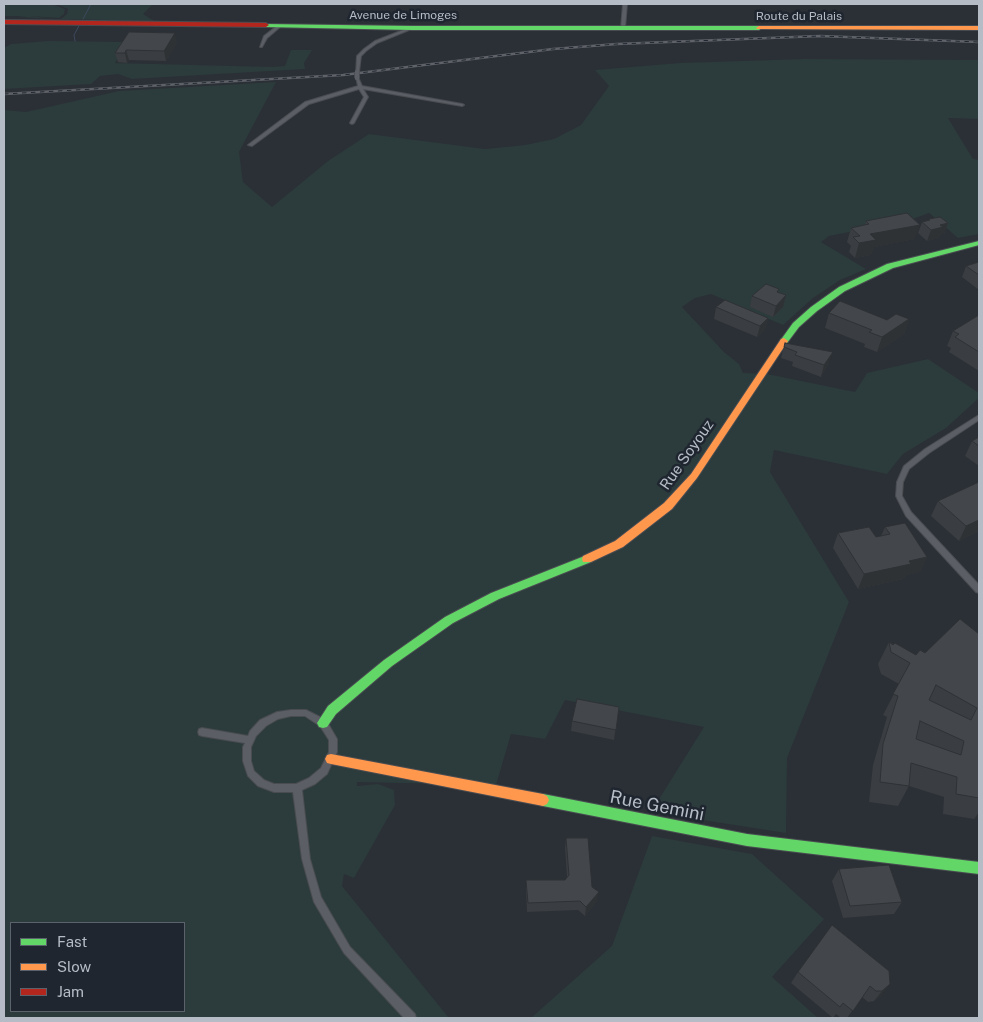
<!DOCTYPE html>
<style>
body{margin:0}
#map{position:relative;width:983px;height:1022px;overflow:hidden;background:#2b3036;font-family:"Public Sans",sans-serif}
canvas{display:block}
.frame{position:absolute;inset:0;border:5px solid #b6bcc6;pointer-events:none}
.legend{position:absolute;left:10px;top:922px;width:175px;height:90px;box-sizing:border-box;background:#1f2630;border:1px solid #5b626c;margin:0;padding:6px 9px;list-style:none;font-size:15px;color:#b6bcc6}
.legend li{display:flex;align-items:center;gap:10px;height:25px}
.legend b{width:25px;border:1px solid #5b626c}
</style>
<div id="map">
<canvas width="983" height="1022"></canvas>
<div class="frame"></div>
<ul class="legend">
<li><b style="height:6px;background:#63d668"></b>Fast</li>
<li><b style="height:6px;background:#ff974d"></b>Slow</li>
<li><b style="height:6px;background:#b3261e"></b>Jam</li>
</ul>
</div>
<script>
const g = document.querySelector('canvas').getContext('2d');
g.lineJoin = 'round';
function fillPath(path, color) { g.fillStyle = color; g.fill(path, 'evenodd'); }
const shape = rows => new Path2D(rows.map(r => 'M' + r).join(''));
function stroke(path, color, width, dash) { g.strokeStyle = color; g.lineWidth = width; g.lineCap = dash ? 'butt' : 'round'; g.setLineDash(dash || []); g.stroke(path); }
function write(font, color, halo, rows, align = 'center') {
  g.font = font + ' "Public Sans",sans-serif'; g.lineWidth = 5; g.setLineDash([]); g.textBaseline = 'middle'; g.strokeStyle = halo; g.fillStyle = color; for (const [text, x, y, turn = 0] of rows) {
    g.save(); g.translate(x, y); g.rotate((+turn || 0) * Math.PI / 180); g.textAlign = isNaN(turn) ? turn : align; if (halo) g.strokeText(text, 0, 0); g.fillText(text, 0, 0); g.restore();
  }
}
const green = shape([
 [4,4,52,4,65,9,64,14,59,18,29,16,54,19,21,17,4,18,27,16,4,16],
 [56,4,153,4,143,14,154,21,61,19,67,14,68,9],
 [48,41,128,42,115,63,273,67,285,66,291,50,312,50,304,63,305,69,132,79,118,74,100,76,91,84,4,89,4,48,11,44],
 [805,59,979,60,979,119,948,118,973,159,979,160,979,234,958,238,929,213,910,220,829,236,821,242,866,269,840,280,813,298,783,325,711,294,695,298,682,307,724,352,739,364,743,373,767,374,855,392,867,373,928,359,979,393,979,398,946,428,903,454,887,474,774,450,770,472,849,602,787,758,786,833,651,812,704,727,565,700,545,739,511,734,496,785,357,782,357,786,378,784,394,790,395,805,354,878,344,874,342,886,449,1018,4,1018,4,110,26,112,119,91,276,82,239,152,243,182,272,207,328,161,369,134,485,149,525,145,554,139,581,125,609,86,595,70,680,63],
 [11,923,184,923,184,1011,11,1011],
 [652,836,752,854,824,919,772,977,818,1018,531,1018,612,946]
]);
const stream = shape([
 [83,19,91,4],
 [75,41,74,35,80,24]
]);
const street = shape([
 [623,4,627,4,625,28,623,29,621,28,623,4],
 [277,26,280,27,267,38,262,47,260,47,264,36,277,26],
 [411,27,414,28,377,43,366,51,361,56,359,72,356,73,357,56,364,49,375,41,411,27],
 [356,77,358,77,362,86,462,104,464,105,462,106,363,89,368,97,354,123,352,124,350,123,364,97,359,89,309,104,252,146,248,145,305,102,358,86,356,77],
 [979,415,979,420,929,453,909,469,903,482,902,496,911,512,979,585,979,593,976,592,906,516,896,496,897,482,904,466,925,449,979,415],
 [291,710,306,710,326,720,337,739,337,752,327,774,315,784,302,790,310,859,321,897,350,947,415,1014,416,1018,404,1018,344,953,314,902,302,859,293,792,274,792,258,786,248,776,243,761,243,747,245,743,202,736,199,735,198,732,199,729,202,728,248,736,250,731,260,720,277,712,291,710],
 [291,716,305,716,320,726,329,740,329,752,321,768,309,778,296,784,274,784,264,780,254,771,251,761,251,747,256,736,266,726,278,719,291,716]
]);
const fast = shape([
 [264,24,412,26,759,26,762,28,759,30,412,30,266,27,263,25,264,24],
 [979,241,979,245,893,268,845,291,817,311,799,327,787,343,784,344,780,341,793,323,811,307,839,287,887,264,979,241],
 [587,555,591,556,592,559,591,562,499,599,453,623,392,666,336,714,327,727,323,728,319,727,317,723,328,706,384,660,445,617,491,593,587,555],
 [543,794,747,834,979,862,979,874,747,846,543,806,539,804,537,800,539,796,543,794]
]);
const slow = shape([
 [759,26,979,26,979,30,757,29,756,28,759,26],
 [784,338,788,341,697,478,672,509,623,547,591,562,583,562,582,559,583,556,615,541,664,503,691,474,781,339,784,338],
 [331,754,543,794,547,796,549,800,547,804,543,806,331,764,327,763,325,759,327,755,331,754]
]);
const jam = shape([
 [4,20,266,23,269,25,266,27,4,24,4,20]
]);
const rail = shape([
 [4,94,343,75,553,49,617,44,820,36,979,42]
]);
const streetBridge = shape([
 [357,72,357,78]
]);
const wall = shape([
 [129,32,177,43,166,61,129,60,127,63,118,62,115,53],
 [929,219,948,223,944,234,941,234,939,238,927,241,918,233,922,222,928,221],
 [866,221,915,239,874,247,871,255,855,258,849,252,851,246,847,242,851,228,865,225],
 [979,262,979,290,962,277,966,266],
 [779,293,786,295,783,307,773,317,750,307,752,296],
 [716,307,768,318,765,329,757,337,714,319],
 [829,313,887,320,909,319,904,334,877,352,864,347,865,344,825,328],
 [979,315,979,371,949,352,951,348,947,346,953,331],
 [785,343,829,363,821,377,792,366,793,362,781,358],
 [979,437,979,466,965,456,972,441],
 [979,482,979,531,959,541,931,516,938,501],
 [885,527,927,557,920,572,906,575,904,579,858,589,833,548,838,533,876,537,881,536],
 [979,634,979,817,974,819,943,814,944,797,909,786,898,806,869,802,873,765,887,717,883,715,899,684,881,674,878,664,889,642,916,655],
 [619,707,614,740,571,731,572,721],
 [566,838,592,887,597,901,585,916,578,910,527,912,526,890,526,880,565,880,567,877,565,848],
 [839,869,902,902,894,914,843,918,832,881],
 [889,971,882,995,874,1001,868,1002,862,997,847,1018,841,1018,836,1014,833,1018,791,983,798,972]
]);
const shadedWall = shape([
 [175,33,177,43,166,61,164,51],
 [126,50,129,60,127,63,125,53],
 [948,223,944,234,941,234,939,238,927,241,931,230,940,225],
 [920,225,915,239,874,247,871,255,855,258,859,243,870,234],
 [786,295,783,307,773,317,776,306],
 [768,318,765,329,757,337,760,326],
 [909,319,904,334,877,352,882,337],
 [833,352,829,363,821,377,824,365],
 [979,520,979,531,959,541,966,526],
 [927,557,920,572,906,575,904,579,858,589,864,574,909,561],
 [979,812,979,817,974,819],
 [599,892,597,901,585,916,586,907],
 [890,984,882,995,874,1001,882,991]
]);
const building = shape([
 [129,32,175,33,164,51,126,50,125,53,115,53,129,32],
 [907,213,920,225,870,234,876,240,859,243,853,237,860,236,851,228,869,224,866,221,907,213],
 [940,217,948,223,940,225,943,227,931,230,922,222,930,220,929,219,940,217],
 [979,262,979,275,966,266,979,262],
 [766,284,779,289,777,292,786,295,776,306,752,296,766,284],
 [725,300,768,318,760,326,716,307,725,300],
 [840,301,887,320,896,314,909,319,882,337,869,332,872,330,829,313,840,301],
 [979,315,979,352,955,337,959,334,953,331,979,315],
 [785,343,833,352,824,365,795,355,797,352,784,347,785,343],
 [979,437,979,446,972,441,979,437],
 [979,482,979,520,966,526,938,501,979,482],
 [905,523,927,557,909,561,911,564,864,574,838,533,869,527,876,537,890,534,885,527,905,523],
 [960,619,979,634,979,798,956,794,957,777,911,763,909,786,880,782,883,744,898,696,893,694,910,663,891,652,889,642,893,645,895,643,916,655,920,650,925,653,960,619],
 [936,685,977,708,971,720,929,700,936,685],
 [920,721,964,741,961,755,916,739,920,721],
 [577,699,619,707,616,730,572,721,577,699],
 [566,838,588,838,592,887,599,892,586,907,580,901,528,903,526,880,565,880,569,875,566,838],
 [889,865,902,902,850,906,839,869,889,865],
 [832,925,889,971,890,984,882,991,876,991,870,986,853,1011,843,1003,840,1007,798,972,832,925]
]);
const farStreetnames = [
 ["Avenue de Limoges",403,15],
 ["Route du Palais",799,16]
];
const streetNames = [
 ["Rue Soyouz",687,455,-55]
];
const nearStreetnames = [
 ["Rue Gemini",657,806,11]
];
fillPath(green, '#2c3b3c');
stroke(stream, '#3c495d', 1);
stroke(street, '#494c51', 2);
stroke(fast, '#494c51', 2);
stroke(slow, '#494c51', 2);
stroke(jam, '#494c51', 2);
fillPath(street, '#5b5e64');
fillPath(fast, '#63d668');
fillPath(slow, '#ff974d');
fillPath(jam, '#b3261e');
stroke(rail, '#5f6268', 2.5);
stroke(rail, '#1f2630', 1, [4.5]);
stroke(streetBridge, '#494c51', 5.5, []);
stroke(streetBridge, '#5b5e64', 4.5);
fillPath(wall, '#3a3d41');
fillPath(shadedWall, '#2f3235');
fillPath(building, '#43474c');
stroke(building, '#2f3235', 1);
write('12px', '#b6bcc6', '#1f2630', farStreetnames);
write('15px', '#b6bcc6', '#1f2630', streetNames);
write('18px', '#b6bcc6', '#1f2630', nearStreetnames);
</script>
